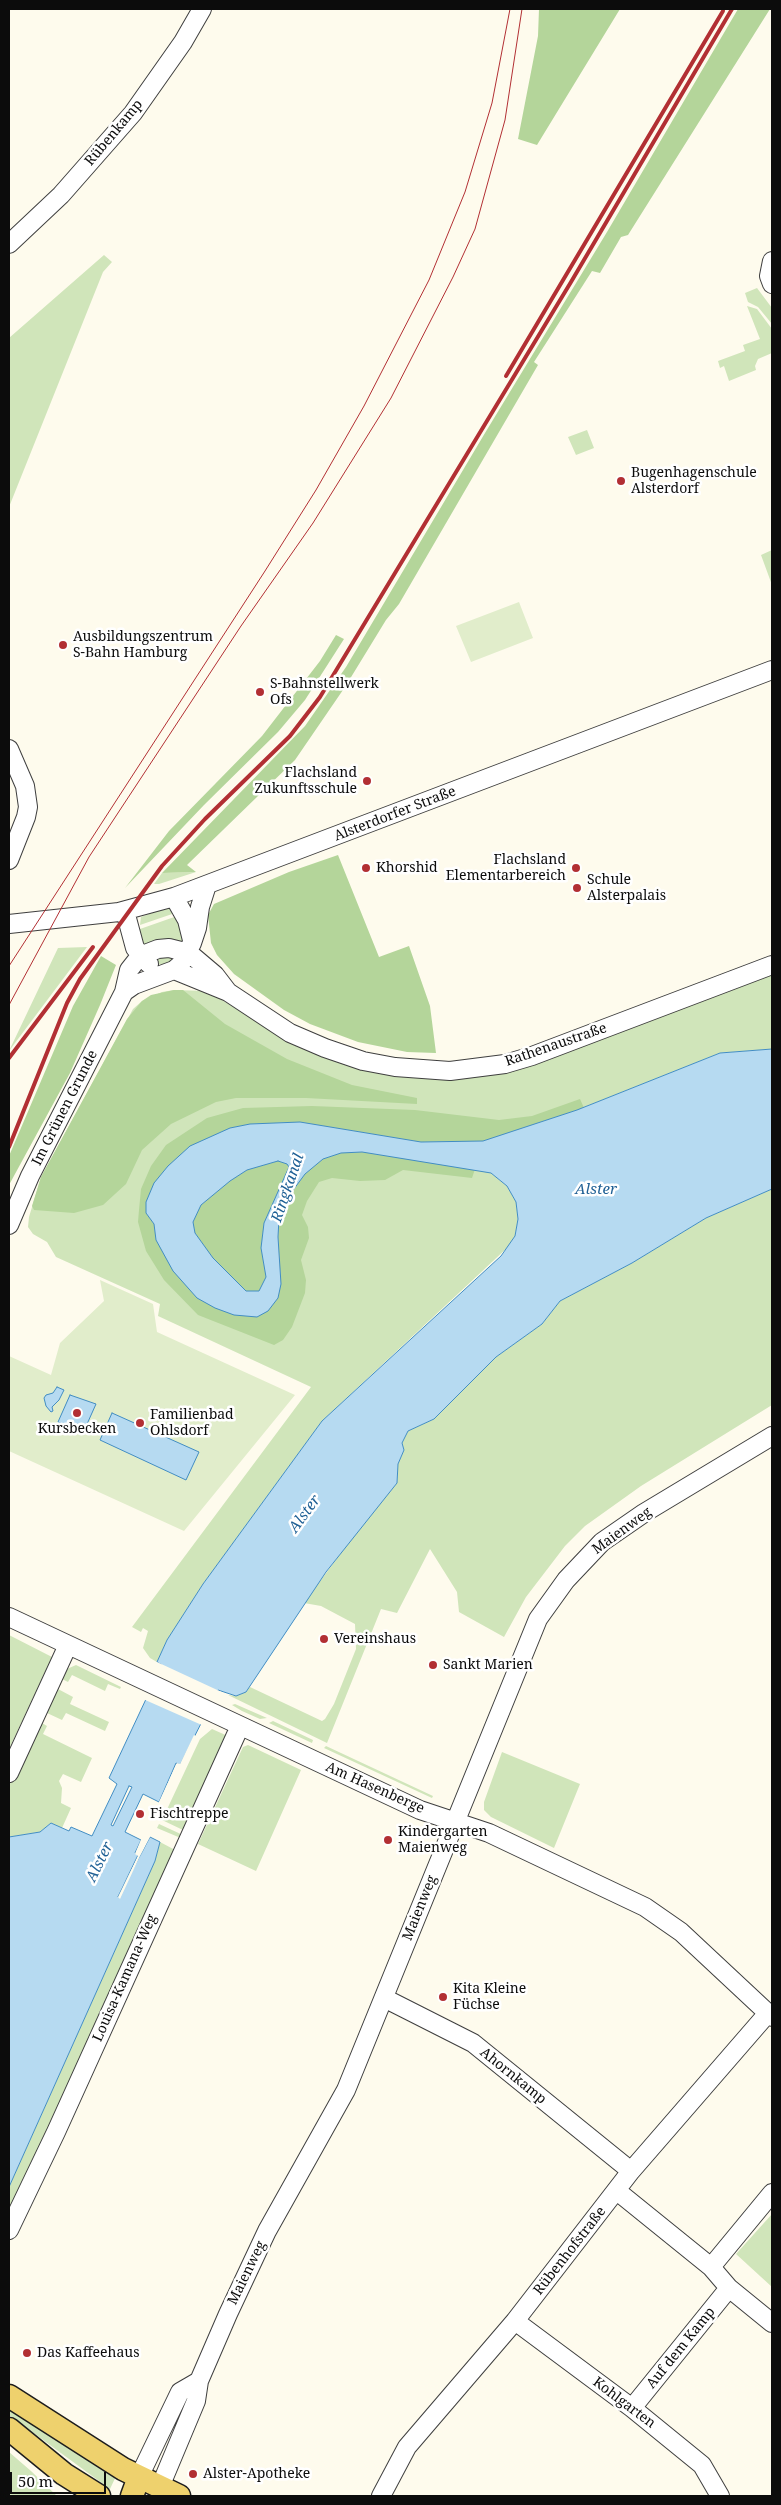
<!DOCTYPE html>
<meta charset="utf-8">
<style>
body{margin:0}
#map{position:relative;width:781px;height:2505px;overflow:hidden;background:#fefbed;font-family:"Noto Serif",serif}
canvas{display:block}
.frame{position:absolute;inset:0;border:10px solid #0c0c0c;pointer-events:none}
.scale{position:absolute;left:10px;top:2472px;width:96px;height:22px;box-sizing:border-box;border:2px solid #0c0c0c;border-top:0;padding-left:6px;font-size:15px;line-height:18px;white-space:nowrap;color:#0c0c0c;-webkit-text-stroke:4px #fff;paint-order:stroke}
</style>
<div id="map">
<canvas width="781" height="2505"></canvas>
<div class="frame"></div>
<div class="scale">50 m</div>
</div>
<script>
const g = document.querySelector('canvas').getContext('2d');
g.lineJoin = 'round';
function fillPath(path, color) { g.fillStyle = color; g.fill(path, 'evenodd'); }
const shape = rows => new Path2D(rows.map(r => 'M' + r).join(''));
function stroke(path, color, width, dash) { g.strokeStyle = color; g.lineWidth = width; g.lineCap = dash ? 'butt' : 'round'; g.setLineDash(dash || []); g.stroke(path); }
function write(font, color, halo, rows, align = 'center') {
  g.font = font + ' "Noto Serif",serif'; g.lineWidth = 5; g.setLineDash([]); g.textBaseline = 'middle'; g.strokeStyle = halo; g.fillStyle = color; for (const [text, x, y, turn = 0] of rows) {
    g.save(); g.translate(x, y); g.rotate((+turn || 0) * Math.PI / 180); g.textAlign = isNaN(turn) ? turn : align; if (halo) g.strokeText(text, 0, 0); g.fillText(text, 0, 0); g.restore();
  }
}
const green = shape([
 [104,255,112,262,103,272,9,507,9,338],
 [757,288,772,308,772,324,758,307,748,302,745,293],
 [747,306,757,309,772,329,772,353,758,359,755,366,756,370,729,381,724,366,720,368,718,361,745,351,743,345,760,339],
 [587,430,594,448,576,455,568,437],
 [772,550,772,585,761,555],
 [196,872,159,884,154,884,162,873],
 [171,906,178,912,140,925,141,917],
 [180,915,184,943,144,948,138,938,140,929],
 [87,947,9,1051,58,948],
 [165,955,178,957,166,965,157,964,152,959],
 [772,973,772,1049,720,1053,577,1110,469,1146,475,1169,491,1173,507,1186,516,1202,518,1219,515,1236,508,1247,322,1421,203,1584,167,1640,157,1662,150,1658,143,1648,148,1631,143,1628,141,1632,132,1627,311,1387,158,1316,160,1304,56,1257,47,1242,33,1234,28,1227,29,1217,41,1177,133,1009,142,1001,162,992,174,990,207,991,265,1026,451,1077],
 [772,1189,772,1405,641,1486,585,1526,565,1546,526,1597,504,1637,459,1612,457,1592,430,1549,397,1613,381,1609,327,1743,228,1695,236,1696,246,1692,250,1687,322,1721,325,1719,334,1704,356,1649,355,1624,321,1606,304,1603,355,1534,397,1483,398,1464,404,1450,402,1443,408,1431,434,1419,496,1357,542,1324,560,1301,632,1263,706,1218],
 [9,1635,52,1657,9,1749],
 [76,1665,121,1687,120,1689,108,1684,105,1691,72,1675,68,1682,62,1679,67,1669],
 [58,1689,73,1697,70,1704,109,1722,105,1731,66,1713,62,1720,47,1713],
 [235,1704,267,1718,260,1719,242,1711,232,1705],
 [273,1721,313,1740,312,1743,269,1723],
 [42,1723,47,1726,43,1734,92,1758,81,1782,63,1774,59,1781,62,1788,61,1803,71,1808,62,1828,51,1823,40,1832,9,1837,9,1783,28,1753],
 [212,1729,230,1737,223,1743,183,1830,162,1820,200,1739],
 [248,1745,301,1770,256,1871,198,1844,243,1747],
 [326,1746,433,1796,432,1798,324,1748],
 [502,1752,580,1784,554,1848,491,1817,484,1810,484,1802],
 [159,1824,185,1836,183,1839,157,1828],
 [160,1842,177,1851,9,2223,9,2187,155,1861],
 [772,2214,772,2287,736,2254],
 [9,2403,117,2474,110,2489,9,2415],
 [9,2452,31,2471,57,2496,9,2496]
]);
const forest = shape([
 [539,9,620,9,537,145,518,139,538,36],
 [738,9,770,9,628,235,621,237,600,273,592,271,534,362,538,365,399,604,386,620,345,687,295,760,187,865,196,872,162,873,305,726,346,667,485,433,607,232],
 [336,635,344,639,305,700,278,732,204,805,125,888,169,831,262,736,320,661],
 [338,855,379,957,409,946,430,1006,436,1053,407,1052,358,1042,310,1024,284,1010,234,974,217,955,211,943,208,915,214,904,289,872],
 [101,956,116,965,100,1005,70,1073,9,1185,9,1156,73,1006],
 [174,990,183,990,225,1024,287,1059,352,1085,417,1098,417,1104,306,1098,236,1098,216,1102,171,1124,142,1150,126,1184,103,1205,74,1213,34,1210,32,1206,41,1177,127,1019,142,1001,151,995],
 [580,1099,584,1108,484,1141,421,1142,300,1122,250,1124,230,1128,146,1213,154,1224,156,1240,215,1308,281,1284,278,1237,279,1218,288,1197,305,1174,323,1159,341,1153,362,1152,475,1169,472,1178,403,1170,385,1180,360,1181,332,1178,319,1182,307,1201,302,1215,308,1227,309,1238,301,1260,306,1280,305,1293,292,1327,283,1340,274,1345,198,1315,164,1280,146,1251,138,1222,139,1210,141,1189,151,1166,166,1145,207,1118,243,1108,312,1106,415,1110,499,1120,532,1116],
 [278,1161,287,1164,289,1167,264,1223,261,1248,266,1277,259,1291,246,1291,213,1258,195,1233,193,1222,201,1205,230,1181,247,1170]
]);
const pitch = shape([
 [519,602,533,638,471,662,456,626],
 [100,1280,153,1304,157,1332,295,1395,184,1531,9,1451,9,1356,51,1375,60,1343,104,1301]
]);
const water = shape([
 [772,1049,772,1189,706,1218,632,1263,560,1301,542,1324,496,1357,434,1419,408,1431,402,1443,404,1450,398,1464,397,1483,326,1572,246,1692,236,1696,218,1690,180,1765,176,1763,159,1802,143,1794,125,1832,141,1840,135,1853,138,1855,118,1897,150,1837,160,1842,155,1861,9,2187,9,1837,40,1832,51,1823,69,1831,71,1827,92,1836,117,1784,109,1778,162,1665,157,1662,167,1640,203,1584,322,1421,501,1256,515,1236,518,1219,516,1202,507,1186,491,1173,362,1152,341,1153,323,1159,305,1174,288,1197,279,1218,278,1237,281,1284,278,1298,268,1311,257,1317,234,1315,215,1308,197,1298,173,1271,156,1240,154,1224,146,1213,146,1202,154,1183,168,1166,190,1146,230,1128,250,1124,300,1122,421,1142,483,1141,577,1110,720,1053,772,1049],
 [278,1161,287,1164,289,1167,264,1223,261,1248,266,1277,259,1291,246,1291,213,1258,195,1233,193,1222,201,1205,230,1181,247,1170,278,1161],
 [129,1786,132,1787,113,1826,111,1825,129,1786],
 [57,1387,64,1390,59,1400,52,1407,53,1411,51,1412,46,1406,44,1398,46,1395,53,1393,57,1387],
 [70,1395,96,1404,83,1433,58,1422,70,1395],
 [112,1413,199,1452,186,1480,100,1440,112,1413]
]);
const pier = shape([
 [157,1662,228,1695,227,1697,219,1694,204,1726,143,1699,159,1666,156,1664],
 [194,1735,196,1736,182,1766,178,1766,161,1803,158,1804,177,1763,180,1764],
 [151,1835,140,1856,120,1899,118,1897,138,1856,135,1854,142,1837,144,1840,139,1853,148,1836]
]);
const minor = shape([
 [9,244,61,195,133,113,183,42,202,9],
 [772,261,769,276,772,284],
 [9,749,25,786,28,807,26,817,9,860],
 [174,897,187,920,192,940],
 [125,911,135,948,149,964],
 [9,924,119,912,174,897,772,670],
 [174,970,228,992,290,1033,325,1048,363,1061,395,1067,450,1071,505,1064,532,1056,772,965],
 [124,992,134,985,174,970,181,964,192,943,197,928,200,907,207,885],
 [9,1225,30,1176,124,992,129,970,140,956,158,949,169,948,189,953,215,975,228,992],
 [9,1617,420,1810,489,1833,645,1907,681,1932,772,2017],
 [9,1773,68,1645],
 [384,1998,473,2043,631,2171],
 [617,2191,711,2267,729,2288,772,2323],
 [9,2230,56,2132,240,1726],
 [711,2267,772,2193],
 [515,2321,632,2408,702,2465,720,2496],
 [632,2408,729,2288],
 [139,2477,180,2392,199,2381],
 [160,2487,196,2401,199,2381,228,2314,267,2231,346,2090,538,1619,566,1580,602,1542,644,1513,772,1436],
 [381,2496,407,2447,515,2321,631,2171,768,2013]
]);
const major = shape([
 [9,2396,123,2469,179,2496],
 [9,2429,64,2474,99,2496],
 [132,2496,139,2477]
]);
const tram = shape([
 [9,966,265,571,316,490,364,406,429,280,465,192,492,103,510,9],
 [9,1005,89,857,241,626,313,523,391,398,453,277,475,229,505,120,522,9]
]);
const rail = shape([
 [506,376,723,11],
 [9,1058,93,947],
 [9,1147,67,1003,80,979,162,866,205,819,290,736,320,697,571,282,732,9]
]);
const markers = [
 [621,481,5,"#b22f33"],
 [63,645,5,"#b22f33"],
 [260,692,5,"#b22f33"],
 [367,781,5,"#b22f33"],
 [366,868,5,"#b22f33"],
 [576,868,5,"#b22f33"],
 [577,888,5,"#b22f33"],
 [77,1413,5,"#b22f33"],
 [140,1423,5,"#b22f33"],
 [324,1639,5,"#b22f33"],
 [433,1665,5,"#b22f33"],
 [140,1814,5,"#b22f33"],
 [388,1840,5,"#b22f33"],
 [443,1997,5,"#b22f33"],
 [27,2353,5,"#b22f33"],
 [193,2474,5,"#b22f33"]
];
const streetNames = [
 ["Rübenkamp",114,133,-50],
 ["Alsterdorfer Straße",395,814,-21],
 ["Rathenaustraße",556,1045,-19],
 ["Im Grünen Grunde",65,1108,-63],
 ["Maienweg",622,1531,-36],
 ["Am Hasenberge",375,1788,24],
 ["Maienweg",420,1908,-68],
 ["Louisa-Kamana-Weg",125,1978,-66],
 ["Ahornkamp",513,2076,39],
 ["Rübenhofstraße",570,2251,-52],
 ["Maienweg",247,2273,-64],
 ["Auf dem Kamp",681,2348,-51],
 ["Kohlgarten",624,2403,37]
];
const poiNames = [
 ["Bugenhagenschule",631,473],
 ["Alsterdorf",631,489],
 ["Ausbildungszentrum",73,637],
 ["S-Bahn Hamburg",73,653],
 ["S-Bahnstellwerk",270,684],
 ["Ofs",270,700],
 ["Flachsland",357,773,"right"],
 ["Zukunftsschule",357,789,"right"],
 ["Flachsland",566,860,"right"],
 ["Elementarbereich",566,876,"right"],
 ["Khorshid",376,868],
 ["Schule",587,880],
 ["Alsterpalais",587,896],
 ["Familienbad",150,1415],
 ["Ohlsdorf",150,1431],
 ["Kursbecken",77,1429,"center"],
 ["Vereinshaus",334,1639],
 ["Sankt Marien",443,1665],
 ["Fischtreppe",150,1814],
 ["Kindergarten",398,1832],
 ["Maienweg",398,1848],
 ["Kita Kleine",453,1989],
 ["Füchse",453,2005],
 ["Das Kaffeehaus",37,2353],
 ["Alster-Apotheke",203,2474]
];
const waterNames = [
 ["Ringkanal",288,1188,-71],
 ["Alster",596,1190],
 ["Alster",305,1514,-54],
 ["Alster",100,1862,-64]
];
fillPath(green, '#d0e5ba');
fillPath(forest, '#b4d59a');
fillPath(pitch, '#e1edcb');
fillPath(water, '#b6daf1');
stroke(water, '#428dc3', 1);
fillPath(pier, '#fefbed');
stroke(minor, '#3f3f3f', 20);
stroke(major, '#1d1d1d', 25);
stroke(minor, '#fff', 18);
stroke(major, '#eed16d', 22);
stroke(tram, '#b22f33', 1);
stroke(rail, '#b22f33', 4);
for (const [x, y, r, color] of markers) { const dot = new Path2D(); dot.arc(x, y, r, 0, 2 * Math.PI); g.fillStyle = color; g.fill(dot); stroke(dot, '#fff', 2); }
write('14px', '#0c0c0c', '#fff', streetNames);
write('14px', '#0c0c0c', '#fff', poiNames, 'left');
write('italic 15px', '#1f6095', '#fff', waterNames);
</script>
